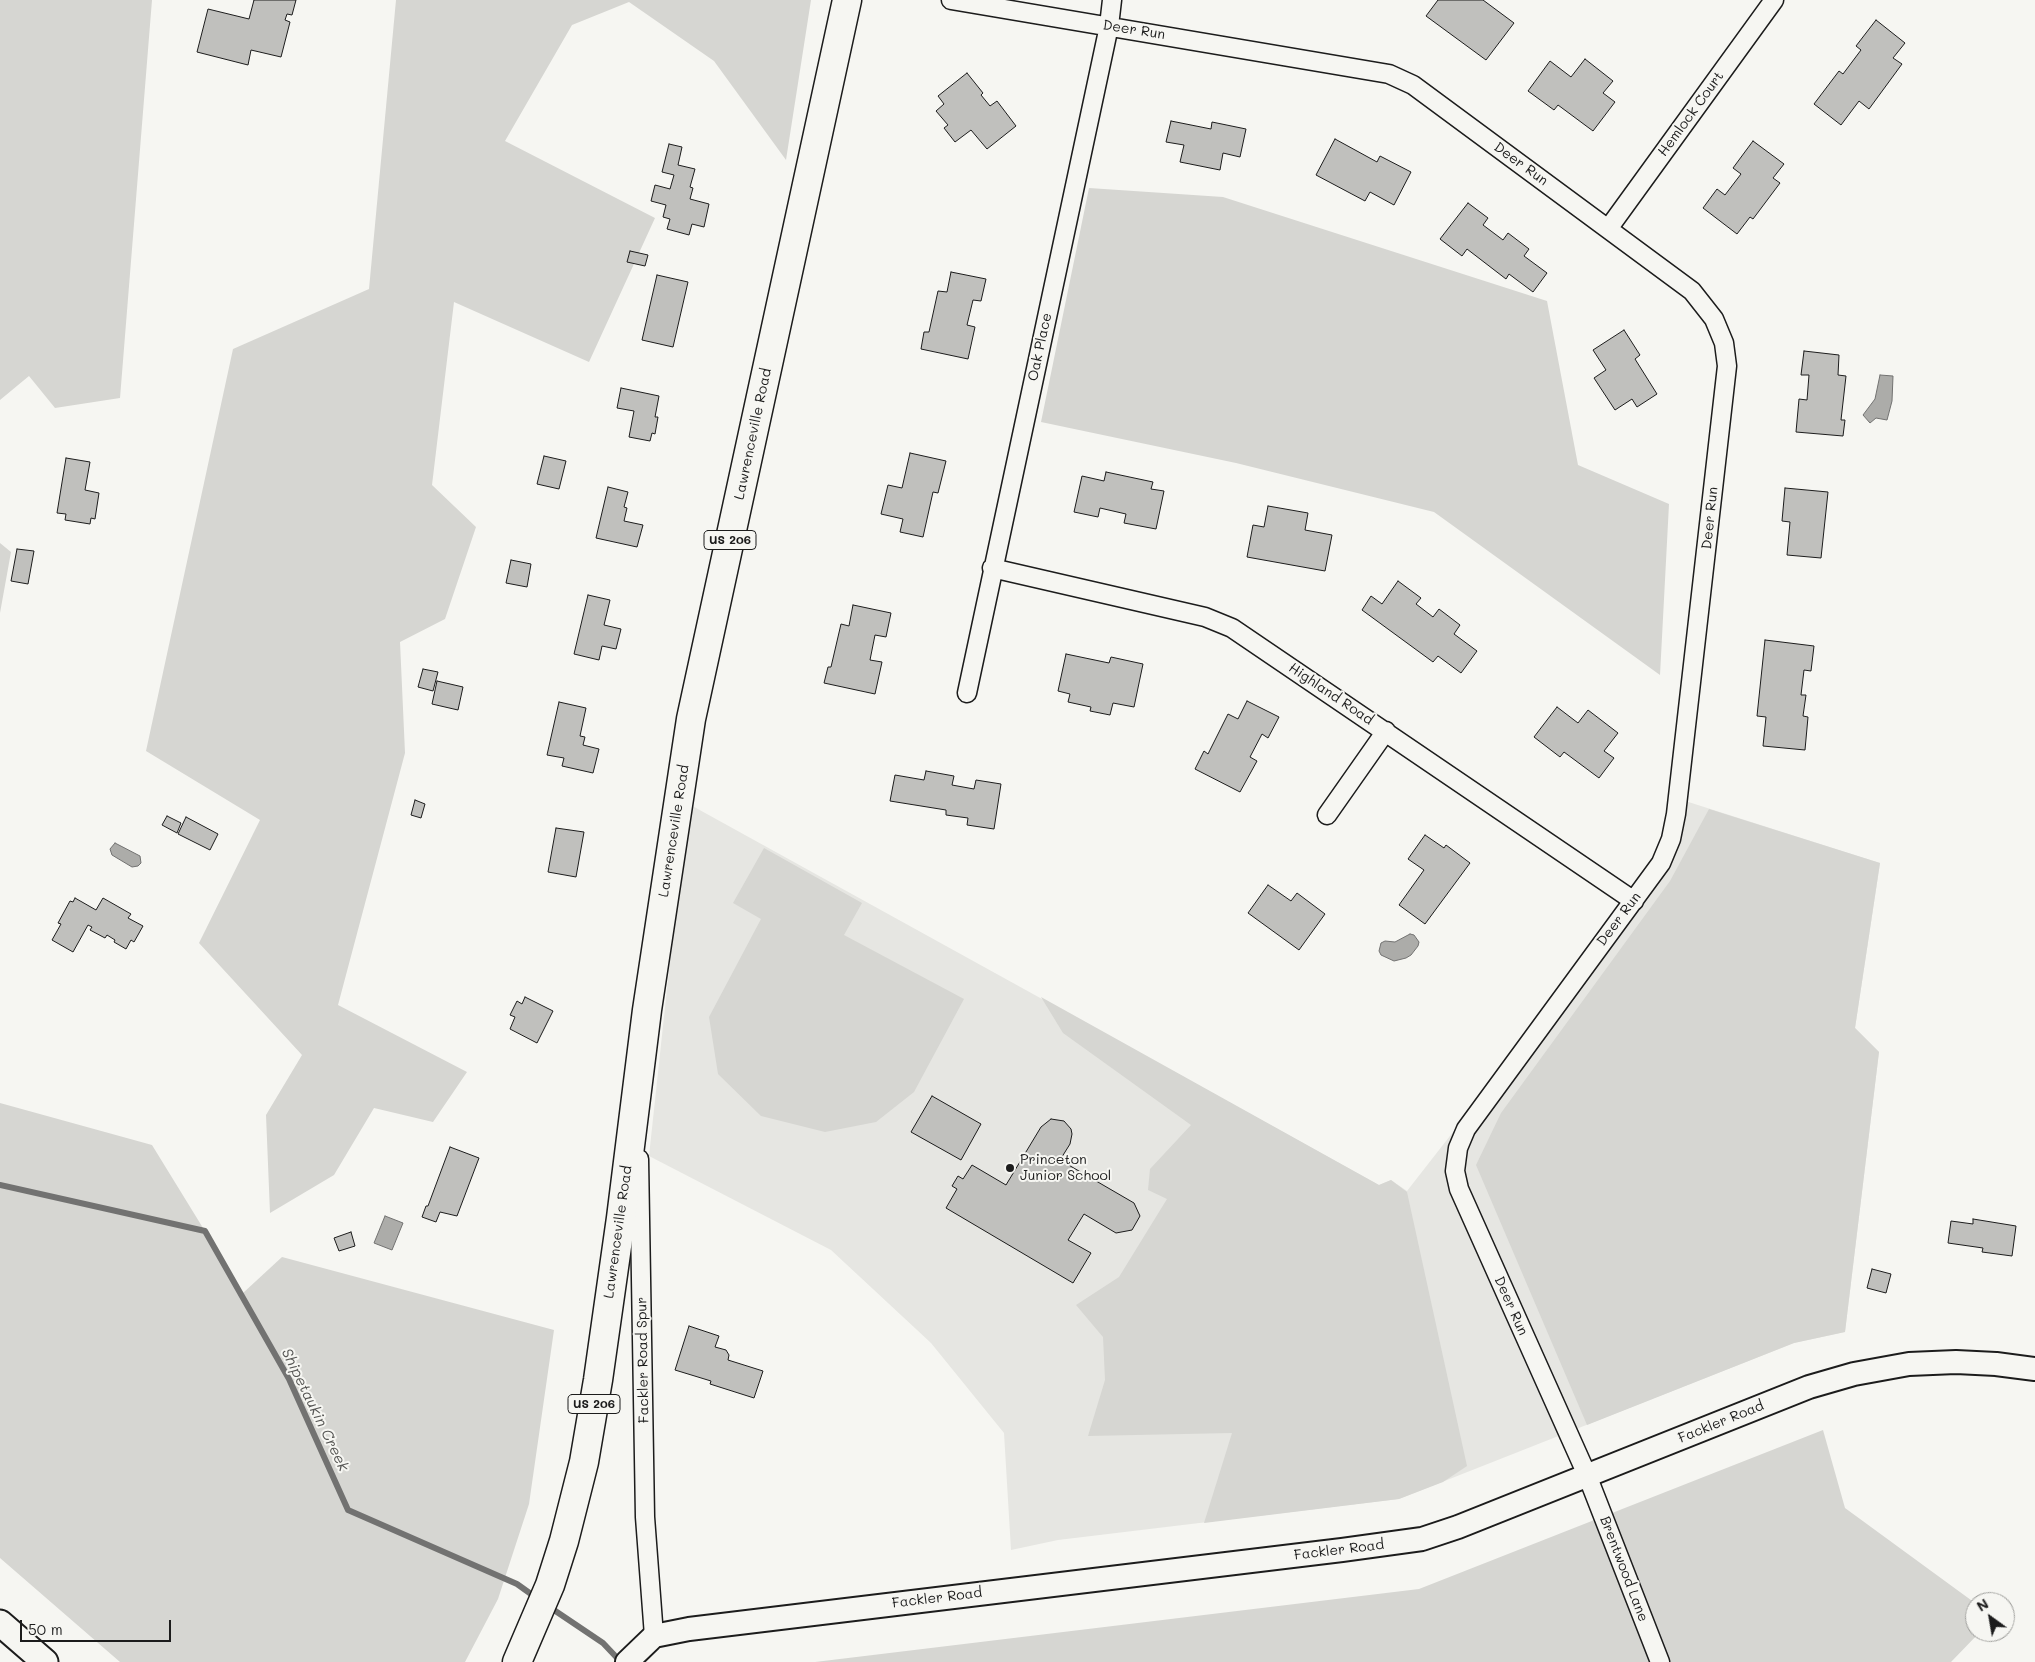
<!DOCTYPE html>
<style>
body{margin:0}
#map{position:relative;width:2035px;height:1662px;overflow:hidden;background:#f6f6f2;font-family:Mali,sans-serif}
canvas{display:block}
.north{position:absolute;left:1965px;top:1592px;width:50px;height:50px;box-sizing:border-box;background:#f6f6f2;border:1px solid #9f9f9c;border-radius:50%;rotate:328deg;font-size:14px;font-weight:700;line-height:20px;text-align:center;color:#1c1c1c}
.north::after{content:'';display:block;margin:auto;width:18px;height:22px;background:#1c1c1c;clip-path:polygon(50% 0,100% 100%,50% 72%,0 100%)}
.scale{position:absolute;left:20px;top:1620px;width:151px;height:22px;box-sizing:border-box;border:2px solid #1c1c1c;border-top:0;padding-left:6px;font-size:15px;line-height:18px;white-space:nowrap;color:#1c1c1c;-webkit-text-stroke:4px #f6f6f2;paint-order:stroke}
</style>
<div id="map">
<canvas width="2035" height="1662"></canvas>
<div class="north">N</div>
<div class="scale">50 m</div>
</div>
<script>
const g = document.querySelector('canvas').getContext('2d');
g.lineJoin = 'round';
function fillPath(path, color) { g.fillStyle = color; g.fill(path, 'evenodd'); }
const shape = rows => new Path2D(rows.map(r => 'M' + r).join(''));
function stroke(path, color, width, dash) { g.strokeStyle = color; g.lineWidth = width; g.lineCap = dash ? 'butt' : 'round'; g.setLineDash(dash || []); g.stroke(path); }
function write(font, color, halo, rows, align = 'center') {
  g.font = font + ' Mali,sans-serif'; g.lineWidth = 4; g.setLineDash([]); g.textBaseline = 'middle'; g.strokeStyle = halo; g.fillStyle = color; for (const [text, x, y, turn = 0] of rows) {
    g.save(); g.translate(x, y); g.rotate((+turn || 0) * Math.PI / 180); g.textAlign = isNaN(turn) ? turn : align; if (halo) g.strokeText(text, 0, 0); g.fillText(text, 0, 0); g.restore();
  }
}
const built = shape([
 [1679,799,1880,863,1855,1028,1879,1052,1845,1332,1794,1343,1399,1499,1058,1540,1011,1550,1004,1433,931,1343,831,1250,649,1156,687,803,1379,1185,1391,1180,1407,1191,1634,900]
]);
const green = shape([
 [0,0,152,0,120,398,55,408,29,376,0,400],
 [396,0,811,0,786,160,714,61,629,2,572,25,505,141,655,218,589,362,454,302,432,485,476,527,445,619,400,642,405,753,338,1005,467,1072,433,1122,374,1108,334,1175,270,1213,266,1115,302,1055,199,943,260,820,146,751,233,349,369,289],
 [1089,188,1223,197,1547,301,1578,465,1669,504,1660,675,1434,512,1236,463,1041,422],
 [0,543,11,552,0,613],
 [1709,809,1880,863,1855,1028,1879,1052,1845,1332,1794,1343,1587,1425,1476,1165,1501,1113,1670,881],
 [764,848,862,903,844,935,964,999,914,1092,876,1122,825,1132,761,1116,718,1074,709,1017,761,919,733,903],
 [1041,997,1379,1185,1391,1180,1407,1192,1467,1466,1443,1482,1399,1499,1204,1523,1232,1433,1088,1436,1105,1380,1103,1337,1076,1305,1119,1277,1167,1199,1148,1190,1150,1169,1191,1125,1063,1033],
 [0,1103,152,1145,243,1293,282,1257,554,1330,529,1504,498,1599,465,1662,120,1662,0,1558],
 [1823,1430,1845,1508,1975,1603,1975,1632,1980,1632,1951,1662,815,1662,1419,1589]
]);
const water = shape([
 [1880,375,1893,376,1892,401,1887,420,1876,418,1870,423,1863,415,1875,399,1880,375],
 [115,843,140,856,141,863,138,866,132,867,112,855,110,849,115,843],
 [1410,934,1414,935,1419,942,1418,946,1411,955,1406,958,1394,961,1381,955,1379,951,1381,943,1385,941,1395,942,1410,934],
 [385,1216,403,1223,392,1250,374,1243,385,1216]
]);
const stream = shape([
 [0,1185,205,1231,289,1379,348,1510,517,1584,538,1599],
 [548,1606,603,1643,621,1662]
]);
const building = shape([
 [254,0,296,0,292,15,287,14,285,20,290,22,281,57,251,50,248,65,197,52,208,9,249,19,254,0],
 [1438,0,1483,0,1514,23,1486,60,1426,16,1438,0],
 [1876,20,1905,43,1893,58,1902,64,1869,109,1859,101,1841,125,1814,104,1839,71,1843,74,1861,50,1856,46,1876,20],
 [1585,59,1613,81,1603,93,1615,102,1593,131,1558,105,1554,110,1528,91,1550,61,1571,77,1585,59],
 [967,73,983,93,981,95,990,106,997,101,1016,126,987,149,971,130,955,142,944,128,948,125,936,111,944,104,938,96,967,73],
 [1171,121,1211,129,1212,122,1246,129,1240,157,1223,153,1220,170,1180,162,1184,145,1166,142,1171,121],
 [1335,139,1377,162,1380,156,1411,172,1394,205,1370,192,1365,201,1316,175,1335,139],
 [1753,141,1784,164,1773,178,1780,183,1753,219,1750,217,1737,234,1703,208,1717,189,1725,195,1741,174,1733,168,1753,141],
 [669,144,682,147,678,165,695,169,690,187,693,188,690,199,709,204,704,227,692,224,689,235,667,229,670,219,663,217,666,205,651,201,655,185,670,189,674,175,662,172,669,144],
 [1468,203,1488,218,1483,225,1503,240,1508,233,1529,249,1524,256,1547,273,1533,292,1509,274,1506,279,1467,249,1462,256,1440,239,1468,203],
 [630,251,648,255,645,266,627,262,630,251],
 [951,272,986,279,981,301,973,300,967,325,975,327,968,359,921,349,924,332,929,332,938,291,947,292,951,272],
 [657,275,688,282,673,347,642,340,657,275],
 [1624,330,1640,355,1635,359,1657,394,1637,407,1632,399,1615,410,1594,378,1606,370,1593,350,1624,330],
 [1804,351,1839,355,1838,375,1846,376,1841,420,1845,420,1843,436,1796,432,1799,399,1807,400,1809,375,1801,375,1804,351],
 [621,388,659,396,655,417,658,417,655,434,652,433,650,441,629,437,634,411,617,408,621,388],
 [910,453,946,461,938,493,933,492,923,537,900,532,903,519,881,514,888,485,902,488,910,453],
 [544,456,566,461,559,489,537,484,544,456],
 [66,458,90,462,85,490,99,493,95,519,91,518,90,524,65,520,66,514,57,513,66,458],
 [1106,472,1153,482,1151,489,1164,491,1156,529,1124,523,1126,514,1100,508,1098,517,1074,512,1082,476,1104,481,1106,472],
 [608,487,628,492,624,507,627,508,624,521,643,525,637,547,596,538,608,487],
 [1785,488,1828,492,1821,558,1787,555,1790,522,1782,521,1785,488],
 [1268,506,1308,513,1305,530,1332,535,1325,571,1247,557,1253,525,1264,527,1268,506],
 [17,549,34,551,28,584,11,581,17,549],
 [511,560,531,564,527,587,506,583,511,560],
 [1398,581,1421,598,1416,604,1433,617,1439,609,1460,625,1454,634,1477,651,1461,673,1438,656,1433,662,1362,610,1371,596,1382,604,1398,581],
 [588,595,610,600,604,625,621,629,616,649,602,646,599,660,574,654,588,595],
 [853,605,891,613,886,637,875,635,870,660,882,662,875,694,824,683,828,667,831,667,841,624,849,626,853,605],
 [1765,640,1814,646,1811,671,1804,670,1801,695,1806,695,1803,716,1808,717,1805,750,1763,746,1766,717,1757,716,1765,640],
 [1066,654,1109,663,1111,657,1143,664,1134,707,1113,703,1110,715,1090,711,1091,707,1068,702,1070,694,1058,691,1066,654],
 [423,669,438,672,433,691,418,687,423,669],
 [437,681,463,687,458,710,432,704,437,681],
 [1247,701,1279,717,1268,738,1262,734,1250,757,1257,761,1240,792,1195,769,1204,751,1208,754,1228,714,1238,719,1247,701],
 [559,702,586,708,580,736,585,737,583,745,599,749,593,773,562,766,564,758,547,755,559,702],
 [1557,707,1578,723,1588,710,1618,733,1604,751,1614,758,1599,778,1564,752,1560,757,1534,737,1557,707],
 [926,771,954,776,952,785,974,789,976,780,1001,784,994,829,967,825,968,818,946,815,946,810,890,801,895,775,924,780,926,771],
 [415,800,425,804,421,818,411,815,415,800],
 [167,816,181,823,177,833,162,825,167,816],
 [186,817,218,834,210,850,178,834,186,817],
 [556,828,584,832,576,877,548,872,556,828],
 [1425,835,1444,848,1446,845,1470,863,1425,924,1399,905,1424,870,1408,859,1425,835],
 [1268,885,1291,901,1297,893,1325,914,1299,950,1248,913,1268,885],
 [75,898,96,910,103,898,131,914,128,918,143,926,134,942,131,940,126,949,114,942,115,940,107,935,105,938,90,930,92,927,88,925,73,952,52,940,61,924,58,923,70,901,73,902,75,898],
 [525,997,553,1011,537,1043,510,1029,515,1017,510,1015,517,1001,522,1004,525,997],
 [932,1096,981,1124,961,1160,911,1132,932,1096],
 [1051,1119,1064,1121,1071,1129,1072,1134,1070,1144,1060,1160,1134,1203,1140,1216,1132,1230,1116,1233,1084,1214,1068,1240,1091,1253,1073,1283,946,1208,957,1189,952,1186,958,1176,963,1179,972,1165,1006,1185,1041,1127,1051,1119],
 [450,1147,479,1158,457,1216,440,1212,436,1222,422,1217,426,1206,428,1206,450,1147],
 [1973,1219,2016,1226,2012,1256,1982,1252,1983,1248,1948,1243,1951,1221,1973,1224,1973,1219],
 [351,1232,355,1246,339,1251,334,1238,351,1232],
 [1872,1269,1891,1274,1886,1293,1867,1288,1872,1269],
 [689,1326,719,1336,715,1347,726,1350,729,1355,728,1360,763,1371,754,1398,710,1384,711,1381,675,1370,689,1326]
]);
const minor = shape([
 [951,0,1389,74,1413,85,1692,291,1714,319,1724,343,1727,366,1676,814,1671,839,1661,863,1466,1129,1458,1148,1455,1171,1459,1189,1587,1475,1660,1662],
 [1608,229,1774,0],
 [992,568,1205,617,1232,628,1634,901],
 [967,693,1109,26,1112,0],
 [1327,815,1386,731],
 [639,1159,645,1517,654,1636]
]);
const tertiary = shape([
 [627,1662,654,1636,689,1629,1342,1550,1422,1539,1458,1527,1809,1387,1854,1374,1909,1364,1956,1362,1996,1364,2035,1369]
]);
const secondary = shape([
 [0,1623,45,1662]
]);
const trunk = shape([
 [517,1662,550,1585,564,1541,584,1462,598,1380,621,1218,647,1010,691,719,847,0]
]);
const markers = [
 [1010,1168,5,"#1c1c1c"]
];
const shields = [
 [730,540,52],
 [594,1404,52]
];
const shieldNames = [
 ["US 206",730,540],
 ["US 206",594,1404]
];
const streetNames = [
 ["Deer Run",1134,30,9],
 ["Hemlock Court",1691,114,-54],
 ["Deer Run",1521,164,36],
 ["Oak Place",1040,347,-78],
 ["Lawrenceville Road",753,434,-78],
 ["Deer Run",1710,518,-84],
 ["Highland Road",1331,694,34],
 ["Lawrenceville Road",674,831,-81],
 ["Deer Run",1619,919,-53],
 ["Lawrenceville Road",618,1232,-82],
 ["Deer Run",1511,1306,66],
 ["Fackler Road Spur",643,1360,-91],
 ["Fackler Road",1721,1422,-22],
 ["Fackler Road",1339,1550,-7],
 ["Brentwood Lane",1624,1569,69],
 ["Fackler Road",937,1598,-7]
];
const poiNames = [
 ["Princeton",1020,1160],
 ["Junior School",1020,1176]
];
const waterNames = [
 ["Shipetaukin Creek",315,1410,64]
];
fillPath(built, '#e6e6e2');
fillPath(green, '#d6d6d2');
fillPath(water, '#acaca9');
stroke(water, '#727271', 1);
stroke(stream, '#727271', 6);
fillPath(building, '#c0c0bd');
stroke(building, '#1c1c1c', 1);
stroke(minor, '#1c1c1c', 21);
stroke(tertiary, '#1c1c1c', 26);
stroke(secondary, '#1c1c1c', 29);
stroke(trunk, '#1c1c1c', 31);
stroke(minor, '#f6f6f2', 18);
stroke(tertiary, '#f6f6f2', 22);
stroke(secondary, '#f6f6f2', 25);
stroke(trunk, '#f6f6f2', 28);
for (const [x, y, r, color] of markers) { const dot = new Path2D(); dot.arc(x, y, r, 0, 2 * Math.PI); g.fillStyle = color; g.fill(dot); stroke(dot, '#f6f6f2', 2); }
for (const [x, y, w] of shields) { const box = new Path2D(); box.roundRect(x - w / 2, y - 9.5, w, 19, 4); g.fillStyle = '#f6f6f2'; g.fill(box); stroke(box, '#1c1c1c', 1); }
write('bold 12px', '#1c1c1c', null, shieldNames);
write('14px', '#1c1c1c', '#f6f6f2', streetNames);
write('14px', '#1c1c1c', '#f6f6f2', poiNames, 'left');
write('italic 15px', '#565654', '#f6f6f2', waterNames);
</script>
